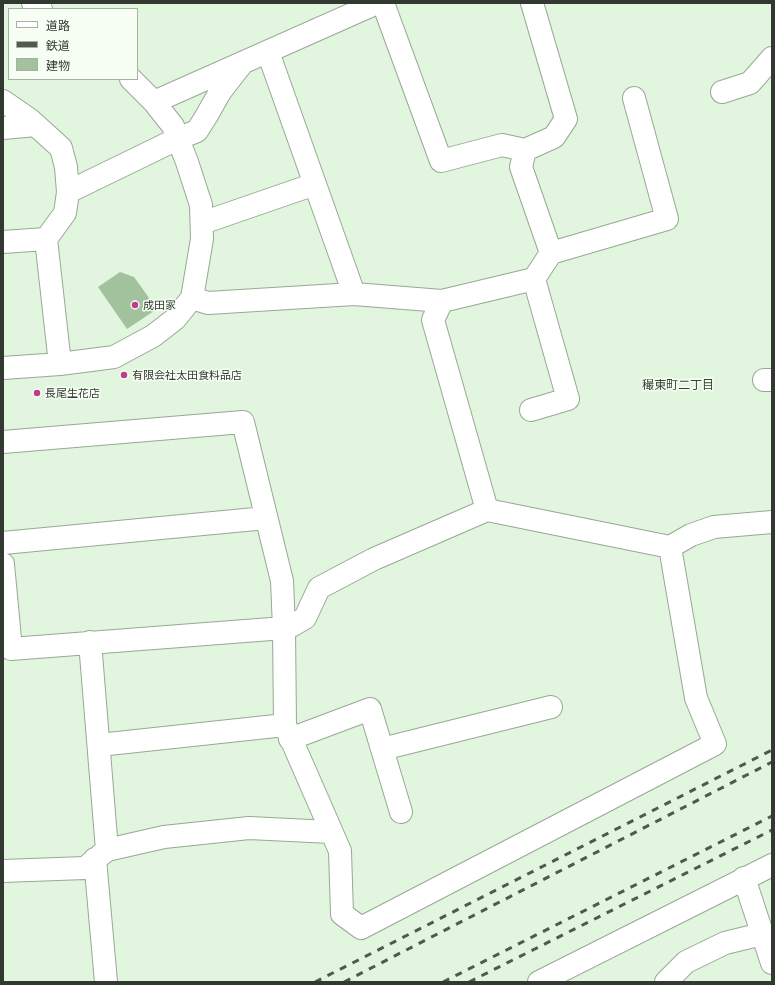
<!DOCTYPE html>
<meta charset="utf-8">
<style>
body{margin:0}
#map{position:relative;width:775px;height:985px;overflow:hidden;background:#e2f5de;font-family:Commissioner,"Noto Sans JP",sans-serif}
canvas{display:block}
.frame{position:absolute;inset:0;border:4px solid #313930;pointer-events:none}
.legend{position:absolute;left:8px;top:8px;width:130px;height:72px;box-sizing:border-box;background:#f7fff5;border:1px solid #a8b0a6;margin:0;padding:5px 7px;list-style:none;font-size:12px;color:#313930}
.legend li{display:flex;align-items:center;gap:8px;height:20px}
.legend b{width:20px;border:1px solid #a8b0a6}
</style>
<div id="map">
<canvas width="775" height="985"></canvas>
<div class="frame"></div>
<ul class="legend">
<li><b style="height:5px;background:#fff"></b>道路</li>
<li><b style="height:5px;background:#4f594e"></b>鉄道</li>
<li><b style="height:11px;background:#a2c19d"></b>建物</li>
</ul>
</div>
<script>
const g = document.querySelector('canvas').getContext('2d');
g.lineJoin = 'round';
function fillPath(path, color) { g.fillStyle = color; g.fill(path, 'evenodd'); }
const shape = rows => new Path2D(rows.map(r => 'M' + r).join(''));
function stroke(path, color, width, dash) { g.strokeStyle = color; g.lineWidth = width; g.lineCap = dash ? 'butt' : 'round'; g.setLineDash(dash || []); g.stroke(path); }
function write(font, color, halo, rows, align = 'center') {
  g.font = font + ' Commissioner,"Noto Sans JP",sans-serif'; g.lineWidth = 3; g.setLineDash([]); g.textBaseline = 'middle'; g.strokeStyle = halo; g.fillStyle = color; for (const [text, x, y, turn = 0] of rows) {
    g.save(); g.translate(x, y); g.rotate((+turn || 0) * Math.PI / 180); g.textAlign = isNaN(turn) ? turn : align; if (halo) g.strokeText(text, 0, 0); g.fillText(text, 0, 0); g.restore();
  }
}
const building = shape([
 [120,272,134,277,157,309,127,329,98,287]
]);
const minor = shape([
 [33,3,41,9],
 [383,3,441,161,502,145,525,150],
 [268,52,354,294],
 [722,92,750,83,772,58],
 [3,101,29,119,61,148,66,167,68,192,65,213,46,239,60,364],
 [154,102,377,3],
 [3,128,36,125],
 [68,192,177,139,197,131,207,115,220,92,241,65],
 [202,223,315,184],
 [3,242,46,239],
 [551,253,667,219,634,98],
 [192,298,208,303,354,294,442,301,534,279,551,253,521,167,525,150,554,137,566,119,532,3],
 [442,301,433,320,487,510],
 [3,368,60,364,114,357,153,336,175,319,192,298,202,239,201,205,187,162,173,126,154,102,131,79],
 [764,380,772,380],
 [531,410,568,399,534,279],
 [3,442,243,422,282,581,284,628,285,725,340,851,342,914,361,928,715,744,696,698,670,547],
 [3,543,266,518],
 [3,564,11,649,284,628,293,625,305,618,319,588,374,559,487,510,670,547,691,535,714,527,772,522],
 [90,642,107,850],
 [290,739,370,709,401,812],
 [99,745,285,725],
 [382,749,551,707],
 [95,859,106,982],
 [3,871,85,868,107,850,164,837,249,828,331,832],
 [744,878,772,963],
 [666,982,686,962,725,943,762,934]
]);
const tertiary = shape([
 [539,982,772,865]
]);
const rail = shape([
 [315,982,772,750],
 [344,982,772,762],
 [443,982,772,816],
 [469,982,772,830]
]);
const markers = [
 [135,305,4,"#bd3e8b"],
 [124,375,4,"#bd3e8b"],
 [37,393,4,"#bd3e8b"]
];
const poiNames = [
 ["成田家",143,305],
 ["有限会社太田食料品店",132,375],
 ["長尾生花店",45,393]
];
const neighbourhoodNames = [
 ["穝東町二丁目",678,385]
];
fillPath(building, '#a2c19d');
stroke(minor, '#97a994', 24);
stroke(tertiary, '#97a994', 24);
stroke(minor, '#fff', 22);
stroke(tertiary, '#fff', 22);
stroke(rail, '#4f594e', 3, [7, 7]);
for (const [x, y, r, color] of markers) { const dot = new Path2D(); dot.arc(x, y, r, 0, 2 * Math.PI); g.fillStyle = color; g.fill(dot); stroke(dot, '#f7fff5', 1.5); }
write('11px', '#313930', '#f7fff5', poiNames, 'left');
write('12px', '#334331', '#f7fff5', neighbourhoodNames);
</script>
